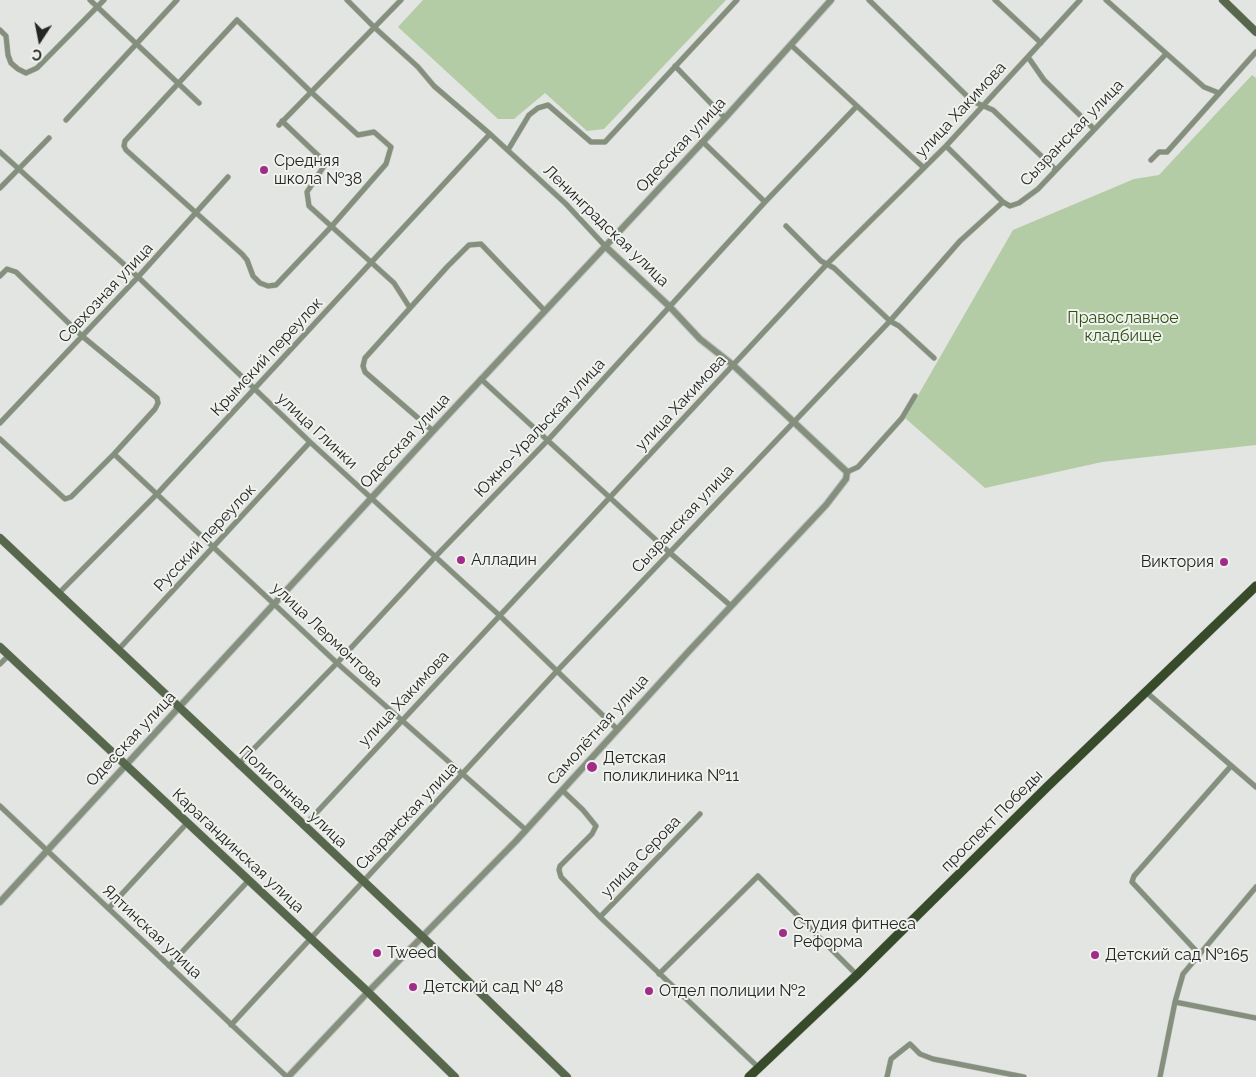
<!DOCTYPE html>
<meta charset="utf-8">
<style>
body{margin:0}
#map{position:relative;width:1256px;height:1077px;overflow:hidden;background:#e2e5e1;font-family:Raleway,sans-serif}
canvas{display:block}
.north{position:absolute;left:15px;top:15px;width:50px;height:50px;-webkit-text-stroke:4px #f0f2ee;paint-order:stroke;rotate:191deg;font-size:14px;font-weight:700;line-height:20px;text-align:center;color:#242524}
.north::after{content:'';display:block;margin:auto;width:18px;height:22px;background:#242524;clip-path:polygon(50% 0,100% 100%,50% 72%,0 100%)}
</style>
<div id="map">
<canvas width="1256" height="1077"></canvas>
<div class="north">С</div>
</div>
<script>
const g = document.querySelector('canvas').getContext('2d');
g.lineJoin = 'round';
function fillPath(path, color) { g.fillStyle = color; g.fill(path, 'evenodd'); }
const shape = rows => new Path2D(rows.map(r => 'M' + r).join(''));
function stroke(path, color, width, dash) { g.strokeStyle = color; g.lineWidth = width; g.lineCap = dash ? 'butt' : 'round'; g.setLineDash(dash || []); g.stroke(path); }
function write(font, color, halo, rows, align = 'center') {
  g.font = font + ' Raleway,sans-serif'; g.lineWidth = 4; g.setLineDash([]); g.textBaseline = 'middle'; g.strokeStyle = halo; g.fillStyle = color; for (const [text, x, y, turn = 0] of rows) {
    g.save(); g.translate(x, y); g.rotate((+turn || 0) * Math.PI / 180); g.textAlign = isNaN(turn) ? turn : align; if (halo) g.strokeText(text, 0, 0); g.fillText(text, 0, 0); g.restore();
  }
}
const green = shape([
 [423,0,726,0,604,129,587,131,545,93,514,119,498,119,398,27],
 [1252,75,1256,78,1256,445,1102,462,985,488,905,418,1013,230,1134,179,1159,175]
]);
const minor = shape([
 [90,0,199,103],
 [347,0,374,27,418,67,434,86,490,134,566,204,606,247],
 [869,0,972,101,993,110,1056,170],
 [995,0,1041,43],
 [1106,0,1204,87,1219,93],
 [237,20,310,91,358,135,374,132,391,147,386,164,331,227,276,285,268,286,260,283,253,276,247,260,242,254,126,150,124,146,125,141,237,20],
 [0,30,6,36,8,55,11,63,18,69,26,73,37,68,104,0],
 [791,45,924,168],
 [1028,57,1044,80,1094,129],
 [675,66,725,118],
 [66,120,177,0],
 [282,121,326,163,307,192,309,206,394,283,410,308],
 [279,125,401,0],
 [702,141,765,202],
 [946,146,1003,202],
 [508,150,529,115,538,108,548,105,591,142,605,142,737,0],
 [0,152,138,277,310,442,499,615,617,729],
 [1151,160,1159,152,1167,152,1256,52],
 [0,188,49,138],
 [786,226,821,261,834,268,890,321,899,326,934,358],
 [0,276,7,269,16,272,82,336,157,398,158,403,155,409,114,454,71,497,65,499,0,439],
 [481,379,669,552,731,606],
 [0,423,138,277,228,177],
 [433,431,365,372,363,366,365,358,447,267,469,245,481,244,545,311],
 [114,454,337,663,526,830],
 [847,472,858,467,902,418,915,396],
 [58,594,157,494,490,134],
 [118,650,310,442],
 [0,664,9,655],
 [1146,692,1256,787],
 [238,765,337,663,435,557,548,440,765,202,857,106],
 [562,790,583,810,596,826,592,834,560,866,559,870,561,877,600,917,759,1068],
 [0,806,287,1077],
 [304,826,827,264,946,146,1080,0],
 [109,908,188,822],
 [600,917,700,814],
 [1199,954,1132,882,1134,876,1231,766],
 [169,966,249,880],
 [659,974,758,876,857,975],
 [1175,1002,1256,1018],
 [231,1025,557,671,890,321,960,241,1003,202,1010,206,1019,203,1038,189,1166,54],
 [887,1077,891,1059,910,1044,920,1054,933,1059,1024,1077],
 [1160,1077,1175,1002,1183,974,1256,887]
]);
const tertiary = shape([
 [0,902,433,431,725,118,831,0],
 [288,1077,368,992,516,841,689,651,826,505,846,479,847,472,733,365,700,339,670,307,606,247]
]);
const secondary = shape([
 [1223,0,1256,32],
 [0,538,429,943,567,1077],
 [0,647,368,992,455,1077]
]);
const primary = shape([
 [749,1077,857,975,1047,787,1256,586]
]);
const markers = [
 [264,170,5,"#a12d89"],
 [461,560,5,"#a12d89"],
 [1224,562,5,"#a12d89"],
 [592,767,6,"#a12d89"],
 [783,933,5,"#a12d89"],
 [377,953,5,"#a12d89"],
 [1095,955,5,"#a12d89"],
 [413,987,5,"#a12d89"],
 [649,991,5,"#a12d89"]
];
const streetNames = [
 ["улица Хакимова",961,110,-47],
 ["Сызранская улица",1072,133,-46],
 ["Одесская улица",681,145,-47],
 ["Ленинградская улица",606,226,44],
 ["Совхозная улица",106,293,-47],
 ["Крымский переулок",267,357,-47],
 ["улица Хакимова",681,403,-47],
 ["Южно-Уральская улица",540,428,-47],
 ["улица Глинки",317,431,43],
 ["Одесская улица",405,441,-47],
 ["Сызранская улица",683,519,-47],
 ["Русский переулок",205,538,-47],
 ["улица Лермонтова",327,635,43],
 ["улица Хакимова",404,699,-47],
 ["Самолётная улица",598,730,-48],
 ["Одесская улица",131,739,-47],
 ["Полигонная улица",293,797,43],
 ["Сызранская улица",407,816,-47],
 ["проспект Победы",992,821,-45],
 ["Карагандинская улица",238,851,43],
 ["улица Серова",641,857,-46],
 ["Ялтинская улица",152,932,43]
];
const poiNames = [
 ["Средняя",274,161],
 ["школа №38",274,179],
 ["Алладин",471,560],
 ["Виктория",1214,562,"right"],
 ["Детская",603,758],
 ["поликлиника №11",603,776],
 ["Студия фитнеса",793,924],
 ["Реформа",793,942],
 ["Tweed",387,953],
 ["Детский сад №165",1105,955],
 ["Детский сад № 48",423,987],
 ["Отдел полиции №2",659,991]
];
const parkNames = [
 ["Православное",1123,318],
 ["кладбище",1123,336]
];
fillPath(green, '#b4cca6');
stroke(minor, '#c0c2bf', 6);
stroke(tertiary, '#c0c2bf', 8);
stroke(secondary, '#c0c2bf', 9);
stroke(primary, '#c0c2bf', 10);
stroke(minor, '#848f7d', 5);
stroke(tertiary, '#848f7d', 6);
stroke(secondary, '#56674c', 8);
stroke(primary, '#374a2a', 9);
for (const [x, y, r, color] of markers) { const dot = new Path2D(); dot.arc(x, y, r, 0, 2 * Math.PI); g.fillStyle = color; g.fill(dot); stroke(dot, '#f0f2ee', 2); }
write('16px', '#242524', '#f0f2ee', streetNames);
write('16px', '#242524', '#f0f2ee', poiNames, 'left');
write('16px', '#2e4f12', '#f0f2ee', parkNames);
</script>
